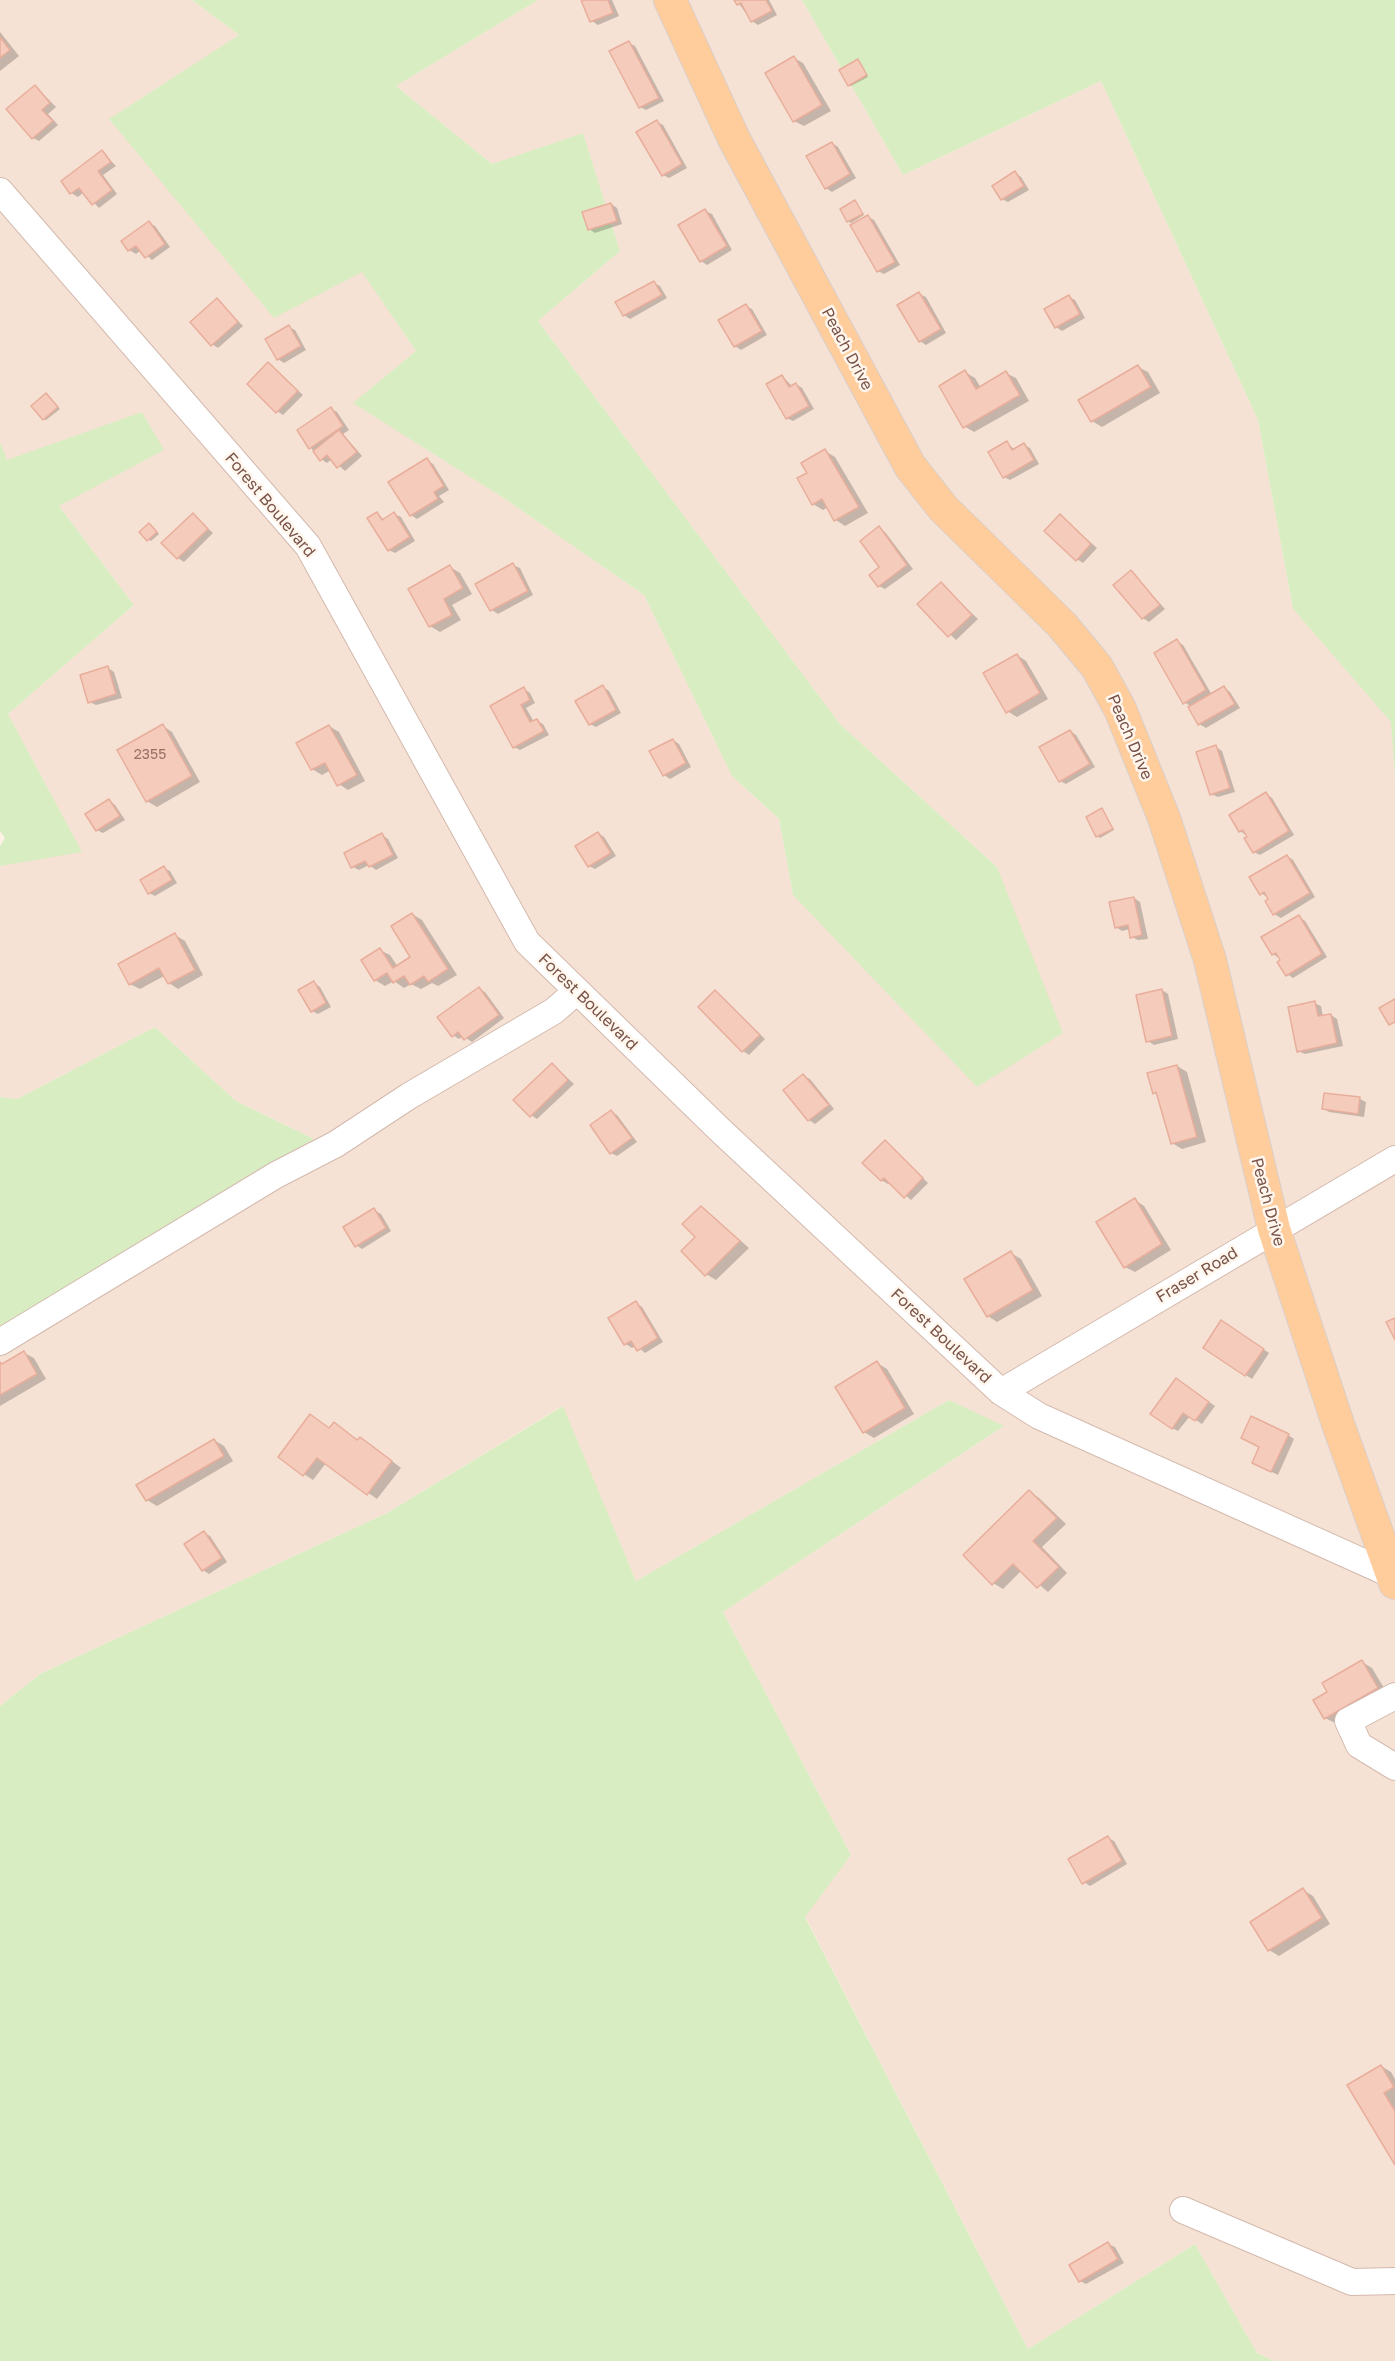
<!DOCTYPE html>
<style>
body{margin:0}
canvas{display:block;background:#fef1e6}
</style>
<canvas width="1395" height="2361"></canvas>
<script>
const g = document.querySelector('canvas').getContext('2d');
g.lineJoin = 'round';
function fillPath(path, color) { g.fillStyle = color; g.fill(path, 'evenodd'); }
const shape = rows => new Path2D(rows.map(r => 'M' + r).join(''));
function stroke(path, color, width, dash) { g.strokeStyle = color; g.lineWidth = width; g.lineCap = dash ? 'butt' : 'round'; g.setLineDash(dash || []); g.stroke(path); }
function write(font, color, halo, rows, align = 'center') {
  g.font = font + ' "Golos Text",sans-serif'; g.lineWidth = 5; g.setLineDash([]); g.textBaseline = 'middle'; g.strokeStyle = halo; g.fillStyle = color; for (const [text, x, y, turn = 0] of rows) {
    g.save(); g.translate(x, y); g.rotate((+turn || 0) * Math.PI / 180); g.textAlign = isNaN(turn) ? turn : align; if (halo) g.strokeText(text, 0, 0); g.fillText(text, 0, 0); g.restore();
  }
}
const residential = shape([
 [0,0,192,0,239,35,110,119,362,271,416,351,354,403,505,499,644,595,732,776,779,819,793,895,997,867,840,724,538,321,620,251,583,134,492,164,396,86,538,0,802,0,903,175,1101,81,1258,420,1293,609,1392,722,1395,781,1395,2361,1274,2361,1257,2353,1195,2244,1028,2349,805,1916,851,1855,723,1612,1003,1427,949,1400,636,1581,562,1406,387,1513,40,1674,0,1706,0,1333,314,1139,236,1101,155,1027,17,1099,0,1097,0,866,81,851,8,714,134,605,59,506,142,413,7,461,0,442]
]);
const green = shape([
 [192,0,538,0,396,86,492,164,583,133,620,251,538,321,840,724,997,867,1063,1033,977,1087,793,895,779,819,732,776,644,595,505,499,353,403,416,351,362,272,274,318,109,119,239,35],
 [802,0,1395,0,1395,781,1391,722,1293,609,1258,420,1101,81,903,175],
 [142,412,164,450,59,506,134,605,8,714,82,852,0,866,0,846,5,838,0,831,0,442,7,460],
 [155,1027,236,1101,314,1139,0,1333,0,1097,17,1099],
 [949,1400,1004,1426,723,1612,851,1855,805,1917,1028,2349,1195,2244,1257,2353,1274,2361,0,2361,0,1706,40,1674,387,1513,563,1406,636,1581]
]);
const shadow = shape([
 [583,0,612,0,619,16,598,25,592,21],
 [736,0,769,0,777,15,758,25,752,21],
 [0,32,19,56,0,71],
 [629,43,635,46,664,101,646,110,640,107],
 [794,58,803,63,831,111,804,126,794,121],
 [858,61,868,77,851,86,849,85],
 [35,86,56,107,48,114,58,125,39,141,33,138],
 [657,122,663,125,687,168,669,178,663,175],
 [832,143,838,147,856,178,832,192,826,188],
 [102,152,116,166,103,175,117,194,99,208,84,192,78,197,71,193,63,182],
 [1015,173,1021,177,1029,190,1008,202,1002,199],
 [855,201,864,215,851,223,848,221],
 [611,204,617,208,622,224,595,233,589,229],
 [705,211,712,214,732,250,707,265,701,261],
 [868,217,874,220,900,265,884,274,878,271],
 [149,223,155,226,170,247,152,260,141,250,136,254,129,250,123,241],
 [654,283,660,286,667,298,630,319,624,315],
 [919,294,926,297,946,333,926,345,920,341],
 [1069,297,1075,300,1085,318,1062,331,1056,327],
 [217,300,243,326,218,348,212,344],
 [746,306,752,309,767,335,741,350,735,346],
 [289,327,295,330,306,350,284,363,278,359],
 [269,364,303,395,283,415,277,411],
 [1138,367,1148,372,1160,393,1102,427,1092,421,1080,400],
 [965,372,975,378,981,388,1006,373,1016,378,1029,401,974,432,964,426],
 [782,376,792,386,796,384,802,388,814,409,793,421,787,418],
 [46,395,60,409,46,420,44,419],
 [331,409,337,412,349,430,343,434,362,456,345,471,332,459,327,463,321,459,310,447],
 [1007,443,1015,450,1024,445,1030,448,1039,464,1010,480,1004,477],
 [825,451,835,457,868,513,845,526,836,520,828,507,823,510,813,504,809,473],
 [427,460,433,464,449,490,439,496,444,502,417,519,411,515],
 [377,514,385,520,394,514,401,517,415,541,395,553,389,550],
 [193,515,213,533,184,562,178,558],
 [1060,516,1097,548,1083,563,1077,559],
 [151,526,159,534,151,541,148,539],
 [879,528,885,532,913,569,885,589,879,586,881,567],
 [513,565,520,568,533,595,498,614,492,610,477,584],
 [450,567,460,573,472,594,452,605,461,620,440,632,430,626],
 [1131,572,1165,609,1149,622,1143,618],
 [941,584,978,619,956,640,919,604],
 [1177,641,1183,645,1212,695,1224,688,1230,692,1240,708,1206,728,1199,724,1192,707,1184,702],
 [1017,655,1026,661,1048,699,1017,717,1007,711],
 [108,668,114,672,122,698,96,705,90,702],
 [603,687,609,691,621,713,596,727,590,724],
 [524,689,530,693,535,703,526,708,534,722,537,721,543,724,549,735,520,750,514,747],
 [163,726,172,732,200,782,157,807,147,801],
 [329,726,339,732,365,781,348,790,339,784,331,770,322,775,312,769],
 [1070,731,1076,735,1095,767,1066,784,1060,781],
 [673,740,679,744,691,767,670,779,664,775],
 [1216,747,1222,751,1235,792,1218,797,1211,794],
 [1266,794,1272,798,1294,835,1260,855,1254,852,1249,837,1240,831],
 [109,801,115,805,125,820,103,833,97,830],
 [1102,810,1114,830,1100,838,1097,836],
 [598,833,604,837,616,856,595,869,589,866],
 [382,835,388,839,398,858,376,870,369,865,359,870,353,867],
 [1287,856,1293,860,1315,897,1281,918,1274,914,1270,899,1261,893],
 [164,868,170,871,177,883,155,896,149,893],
 [1134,898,1140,902,1148,939,1138,940,1132,937,1130,929,1122,931,1116,927],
 [412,914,422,920,457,975,438,986,432,983,421,989,411,984,404,988,394,981,385,986,375,980,363,961,380,950,390,955,398,967,412,957],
 [1299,917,1305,921,1327,957,1293,978,1287,974,1282,960,1273,954],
 [175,935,185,941,203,975,178,989,169,983,164,976,140,989,130,984],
 [314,983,320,987,331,1007,318,1014,312,1011],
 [479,989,485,992,504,1018,472,1042,463,1036,459,1039,453,1035],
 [1162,990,1168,994,1178,1039,1154,1045,1148,1041],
 [715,992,765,1039,749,1055,743,1051],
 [1314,1003,1321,1006,1323,1017,1331,1015,1337,1019,1343,1046,1305,1054,1298,1051],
 [552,1064,574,1084,537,1119,531,1115],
 [1177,1066,1187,1072,1206,1142,1182,1149,1172,1143,1159,1095,1154,1093],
 [803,1076,810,1079,834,1109,815,1124,809,1120,785,1091],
 [1360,1099,1366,1102,1364,1117,1329,1112,1323,1108],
 [611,1112,617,1115,637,1142,617,1156,611,1153],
 [885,1142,928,1183,911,1200,890,1182,888,1184,881,1180],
 [1135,1200,1144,1206,1171,1250,1135,1272,1125,1267],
 [702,1207,749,1248,716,1280,706,1274,697,1237],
 [374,1210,381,1214,391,1231,362,1249,356,1245],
 [1011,1253,1021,1259,1042,1296,997,1322,988,1316],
 [636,1303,642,1307,663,1342,645,1353,636,1345,632,1348,626,1344],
 [1228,1326,1269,1353,1252,1379,1205,1348],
 [24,1353,34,1358,46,1379,0,1406,0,1366],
 [877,1363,887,1369,914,1414,874,1438,864,1432],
 [1182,1383,1215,1406,1202,1424,1190,1416,1178,1431,1172,1428],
 [331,1429,344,1430,359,1441,370,1444,401,1468,377,1499,326,1463,313,1480,304,1474],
 [1288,1435,1294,1439,1278,1475,1260,1466,1261,1447],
 [214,1440,224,1446,233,1461,157,1506,147,1500],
 [1030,1492,1039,1498,1066,1524,1042,1547,1067,1573,1048,1592,1022,1570,1003,1589,993,1583],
 [204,1533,210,1536,227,1562,209,1574,203,1570],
 [1362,1662,1372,1668,1387,1693,1335,1723,1325,1718,1329,1692],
 [1108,1838,1114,1841,1127,1864,1090,1886,1084,1882],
 [1303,1890,1313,1896,1330,1924,1279,1956,1269,1950],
 [1381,2066,1391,2072,1395,2079,1395,2162,1349,2085],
 [1108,2244,1115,2247,1124,2263,1086,2284,1080,2281]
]);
const building = shape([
 [581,0,608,0,613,13,590,22,581,0],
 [734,0,766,0,772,11,751,22,741,3,737,5,734,0],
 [0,37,10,50,0,58,0,37],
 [629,41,659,98,639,108,609,51,629,41],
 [794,56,822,105,793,122,765,73,794,56],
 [858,59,867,75,848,86,839,70,858,59],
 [35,85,50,103,42,110,53,121,32,139,6,109,35,85],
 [657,120,682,164,662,176,636,132,657,120],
 [832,142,850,174,825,189,806,156,832,142],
 [102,150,111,162,98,171,112,190,92,205,79,188,70,194,61,181,102,150],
 [1015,171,1024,186,1001,200,992,186,1015,171],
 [855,200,863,214,847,222,840,209,855,200],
 [611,203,617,221,588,230,582,212,611,203],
 [705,209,727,246,700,262,678,225,705,209],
 [868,215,895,262,877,272,850,225,868,215],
 [149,221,165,244,145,258,136,246,128,251,121,241,149,221],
 [654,281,662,295,623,316,615,302,654,281],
 [919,292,941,329,919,342,897,305,919,292],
 [1069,295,1080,314,1055,328,1044,309,1069,295],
 [217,298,238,322,211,346,190,322,217,298],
 [746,304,762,331,734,347,718,320,746,304],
 [289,325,301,346,277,360,265,339,289,325],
 [268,362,298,391,276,413,247,384,268,362],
 [1138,365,1151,387,1091,422,1078,400,1138,365],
 [965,370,976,389,1006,371,1020,395,963,428,939,386,965,370],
 [782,375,789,387,796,383,809,406,786,419,766,384,782,375],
 [46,393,58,407,43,420,31,406,46,393],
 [331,407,343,426,309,449,297,430,331,407],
 [339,430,357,452,337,468,327,455,320,461,313,451,339,430],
 [1007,441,1012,450,1024,443,1034,460,1003,478,988,452,1007,441],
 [825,449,859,507,834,521,822,499,812,505,797,478,807,473,801,463,825,449],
 [427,458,444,486,434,492,438,499,410,516,388,482,427,458],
 [377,512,382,520,394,512,410,537,388,551,367,518,377,512],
 [193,513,208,529,177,559,161,543,193,513],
 [1060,514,1091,544,1076,561,1044,531,1060,514],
 [149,523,157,532,147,541,139,532,149,523],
 [879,526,907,565,878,587,869,575,879,567,860,541,879,526],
 [513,563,528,591,490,611,475,584,513,563],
 [450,565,463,588,444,599,452,615,429,627,408,589,450,565],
 [1131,570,1160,605,1142,619,1113,585,1131,570],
 [941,582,972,615,948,637,917,604,941,582],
 [1177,639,1206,690,1183,704,1154,653,1177,639],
 [1017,654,1040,693,1006,713,983,673,1017,654],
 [108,666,116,694,88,703,80,675,108,666],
 [603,685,616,710,589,725,575,701,603,685],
 [1224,686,1235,704,1198,725,1188,707,1224,686],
 [524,687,530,700,521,705,530,722,537,719,544,731,513,748,490,706,524,687],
 [163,724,192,776,146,802,117,750,163,724],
 [329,725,357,775,337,786,325,763,311,770,296,743,329,725],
 [1070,730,1090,764,1059,782,1039,747,1070,730],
 [673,739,686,763,663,776,649,751,673,739],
 [1216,745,1230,788,1210,795,1196,752,1216,745],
 [1266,792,1289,831,1253,853,1244,838,1247,837,1243,830,1239,832,1229,815,1266,792],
 [109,799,120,816,96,831,85,814,109,799],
 [1102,808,1113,829,1096,837,1086,817,1102,808],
 [598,832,611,853,588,867,575,846,598,832],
 [382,833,393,855,369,867,365,861,351,868,344,853,382,833],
 [1287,855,1310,893,1273,915,1265,901,1268,899,1264,892,1260,895,1249,877,1287,855],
 [164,866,172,880,148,894,140,880,164,866],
 [1134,897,1142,935,1130,938,1128,925,1115,928,1109,902,1134,897],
 [412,913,448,969,428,982,424,976,410,985,404,976,393,983,387,973,374,981,361,960,380,948,393,968,410,957,391,926,412,913],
 [1299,915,1322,954,1286,976,1277,962,1280,960,1276,953,1272,955,1261,937,1299,915],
 [175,933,195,970,168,984,159,968,129,985,118,964,175,933],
 [314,981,326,1003,311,1012,298,990,314,981],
 [479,987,499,1015,464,1040,458,1032,452,1037,437,1017,479,987],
 [1162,989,1172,1036,1146,1042,1136,995,1162,989],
 [715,990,760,1035,742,1052,698,1007,715,990],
 [1395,999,1395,1022,1389,1025,1379,1008,1395,999],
 [1315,1001,1318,1016,1331,1014,1337,1043,1297,1052,1288,1007,1315,1001],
 [552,1063,568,1080,530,1117,513,1100,552,1063],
 [1177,1065,1197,1137,1171,1144,1156,1092,1153,1094,1147,1073,1177,1065],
 [803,1074,829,1105,808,1121,783,1090,803,1074],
 [1324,1093,1360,1097,1358,1114,1322,1109,1324,1093],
 [611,1110,632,1138,610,1154,590,1125,611,1110],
 [885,1140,923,1178,904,1198,884,1178,881,1181,862,1163,885,1140],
 [1135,1198,1162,1244,1124,1268,1096,1222,1135,1198],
 [701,1206,740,1241,705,1276,681,1251,695,1237,682,1224,701,1206],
 [374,1208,386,1228,355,1247,343,1227,374,1208],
 [1011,1251,1033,1290,987,1317,964,1279,1011,1251],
 [636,1301,658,1338,637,1351,631,1341,624,1345,608,1318,636,1301],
 [1395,1318,1395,1340,1386,1322,1395,1318],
 [1221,1320,1264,1349,1245,1376,1203,1348,1221,1320],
 [24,1351,37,1374,0,1395,0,1362,2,1364,24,1351],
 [877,1361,905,1408,863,1433,835,1387,877,1361],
 [1176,1378,1209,1402,1195,1421,1183,1413,1172,1429,1150,1414,1176,1378],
 [310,1414,329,1428,334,1422,357,1440,360,1437,392,1461,367,1495,317,1458,303,1476,278,1457,310,1414],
 [1251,1416,1289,1434,1271,1472,1252,1463,1259,1447,1241,1438,1251,1416],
 [214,1439,224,1456,146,1501,136,1485,214,1439],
 [1029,1490,1057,1518,1033,1541,1059,1567,1037,1588,1013,1564,992,1585,963,1555,1029,1490],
 [204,1531,222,1558,202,1571,184,1544,204,1531],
 [1362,1660,1378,1688,1324,1719,1313,1700,1327,1692,1322,1683,1362,1660],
 [1108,1836,1122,1861,1082,1884,1068,1859,1108,1836],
 [1303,1888,1322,1918,1268,1951,1250,1922,1303,1888],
 [1381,2065,1394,2087,1384,2093,1395,2111,1395,2165,1347,2085,1381,2065],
 [1108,2242,1118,2259,1079,2282,1069,2265,1108,2242]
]);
const minor = shape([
 [0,191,308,546,527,942,720,1130,1001,1392,1039,1416,1390,1574],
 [0,1342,276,1175,336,1144,409,1096,554,1011,577,991],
 [1001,1392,1395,1159],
 [1395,1696,1348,1721,1359,1745,1395,1767],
 [1183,2210,1352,2282,1395,2281]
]);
const major = shape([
 [670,0,734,139,910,466,943,508,1062,625,1097,667,1120,709,1164,818,1210,960,1274,1229,1338,1424,1395,1583]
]);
const numberNames = [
 ["2355",150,755]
];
const streetNames = [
 ["Peach Drive",847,349,62],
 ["Forest Boulevard",270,505,50],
 ["Peach Drive",1130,737,67],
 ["Forest Boulevard",588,1002,44],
 ["Peach Drive",1268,1202,75],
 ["Fraser Road",1197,1275,-31],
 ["Forest Boulevard",941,1336,43]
];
fillPath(residential, '#f6e2d4');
fillPath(green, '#d9edc3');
fillPath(shadow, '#0003');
fillPath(building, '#f5cbbc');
stroke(building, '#e8ae9b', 1.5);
stroke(minor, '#d3b9ad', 28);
stroke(major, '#d9cfcc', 34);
stroke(minor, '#fff', 26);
stroke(major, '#ffcc9b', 32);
write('14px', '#987166', null, numberNames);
write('16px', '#795349', '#fff6ed', streetNames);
</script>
